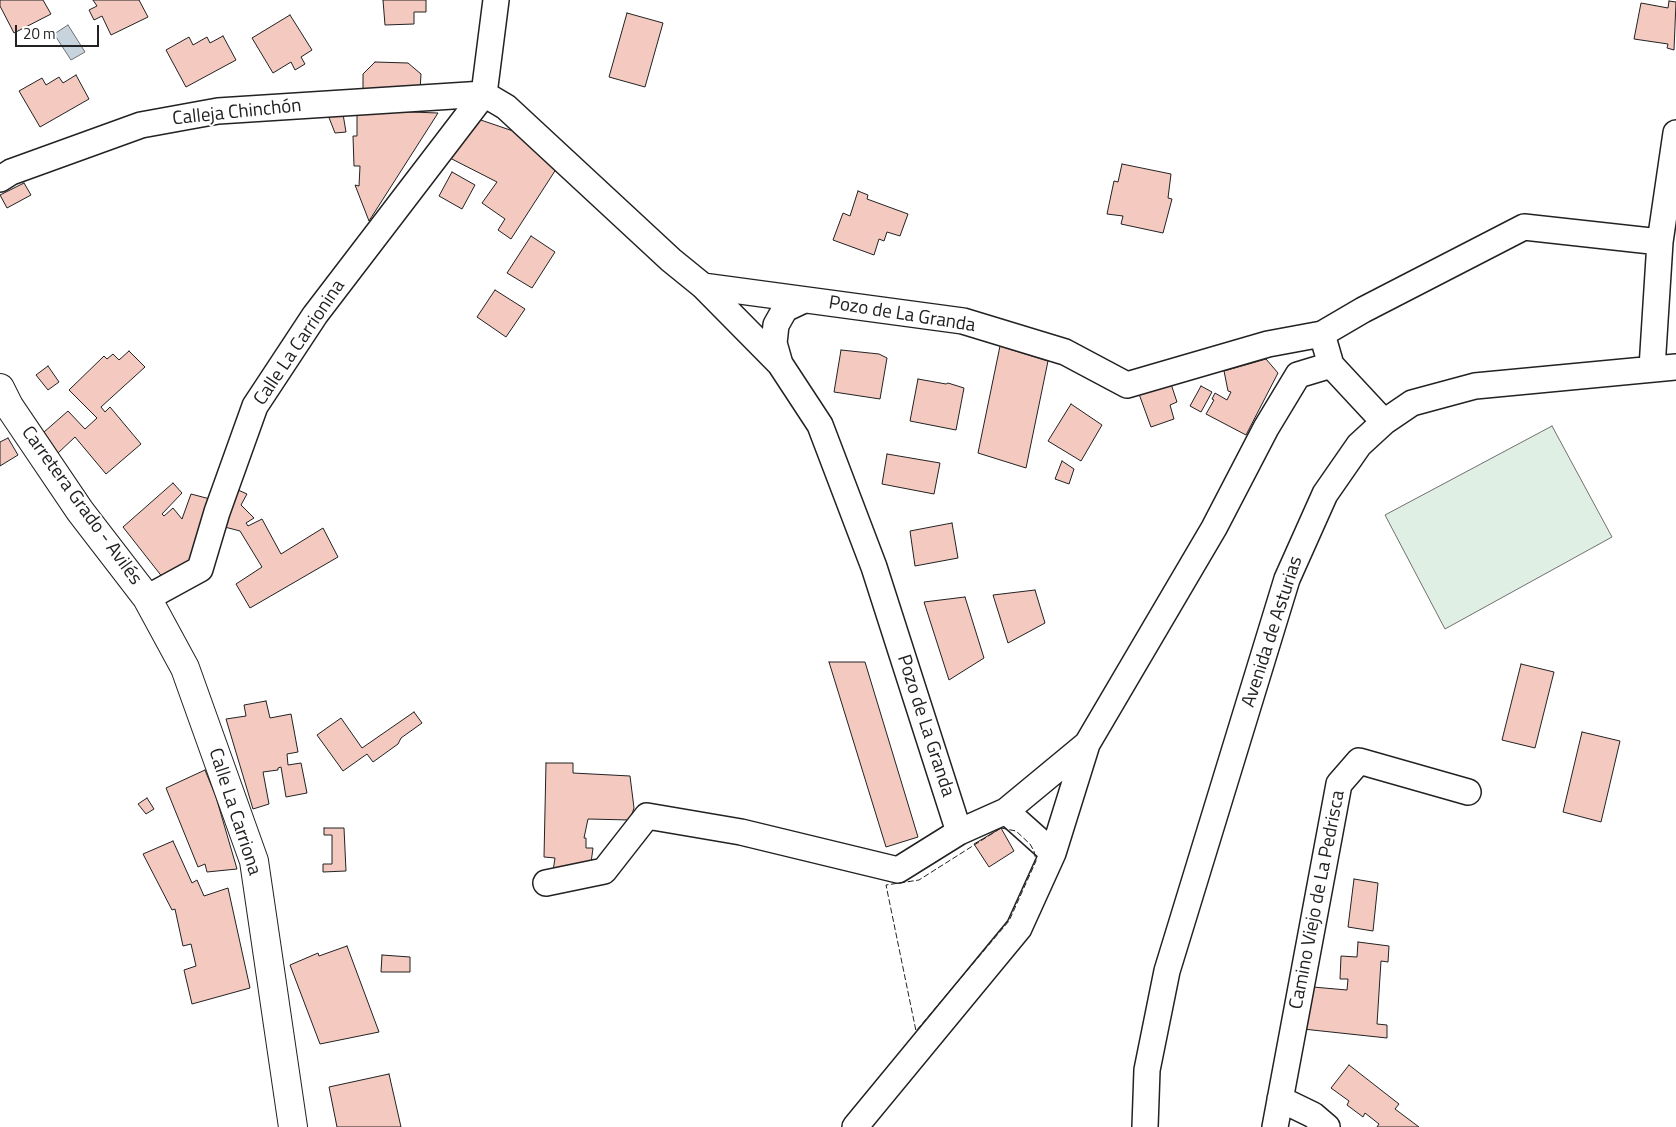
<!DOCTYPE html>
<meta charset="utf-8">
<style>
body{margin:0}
#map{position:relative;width:1676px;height:1127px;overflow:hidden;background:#fff;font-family:"Titillium Web",sans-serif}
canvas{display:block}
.scale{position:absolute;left:15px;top:25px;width:84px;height:22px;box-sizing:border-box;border:2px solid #222;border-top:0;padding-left:6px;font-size:15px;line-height:18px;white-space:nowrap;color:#222;-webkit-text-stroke:4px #fff;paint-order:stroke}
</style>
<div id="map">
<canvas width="1676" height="1127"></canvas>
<div class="scale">20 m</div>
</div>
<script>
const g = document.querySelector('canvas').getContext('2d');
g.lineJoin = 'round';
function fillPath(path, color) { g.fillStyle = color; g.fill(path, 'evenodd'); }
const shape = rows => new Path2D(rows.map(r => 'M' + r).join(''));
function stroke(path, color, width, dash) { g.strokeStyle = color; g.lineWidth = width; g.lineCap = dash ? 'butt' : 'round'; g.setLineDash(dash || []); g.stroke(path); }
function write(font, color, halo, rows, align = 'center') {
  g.font = font + ' "Titillium Web",sans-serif'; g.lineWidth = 4; g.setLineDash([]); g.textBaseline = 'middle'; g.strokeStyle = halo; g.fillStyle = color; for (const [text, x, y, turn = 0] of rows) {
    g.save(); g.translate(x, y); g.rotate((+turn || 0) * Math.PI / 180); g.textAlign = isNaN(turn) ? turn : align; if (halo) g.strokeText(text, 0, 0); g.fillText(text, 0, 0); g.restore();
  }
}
const green = shape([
 [1552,426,1612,537,1445,629,1385,515,1552,426]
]);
const water = shape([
 [68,25,85,52,71,60,54,34,68,25]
]);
const building = shape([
 [0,0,43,0,51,14,14,33,0,6,0,0],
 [93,0,139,0,148,17,111,35,102,16,94,20,89,10,97,6,93,0],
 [383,0,426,0,426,12,414,12,414,24,385,25,383,0],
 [1669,1,1676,2,1674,50,1667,48,1668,44,1634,39,1641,3,1668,8,1669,1],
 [627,13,663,23,645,87,609,77,627,13],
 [290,15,312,50,301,57,305,64,295,70,291,62,273,73,252,38,290,15],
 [223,36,236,60,186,87,166,50,189,37,193,45,207,37,210,43,223,36],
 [375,62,408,63,421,74,420,91,363,90,363,74,375,62],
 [76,75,89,99,40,127,19,91,42,78,46,85,59,77,63,83,76,75],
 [357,110,438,113,369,221,355,185,359,186,360,166,354,166,353,136,357,136,357,110],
 [343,114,346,132,335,133,328,115,343,114],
 [469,116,513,131,529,134,562,160,511,239,498,230,505,219,482,203,497,182,446,156,469,116],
 [1122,164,1171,174,1168,198,1172,199,1163,233,1121,224,1123,216,1107,214,1114,181,1118,182,1122,164],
 [452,172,475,185,462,209,439,196,452,172],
 [24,183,31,195,7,208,0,195,24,183],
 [858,191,868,195,867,199,908,214,900,236,887,232,884,241,879,239,874,255,833,240,843,213,850,216,858,191],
 [531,236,555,252,532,288,507,273,531,236],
 [495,290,525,309,506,337,477,317,495,290],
 [1000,346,1048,361,1026,468,978,453,1000,346],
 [841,350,879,354,887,358,880,399,834,392,841,350],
 [129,351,145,367,101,407,105,412,110,407,141,444,106,474,75,437,58,453,44,432,68,411,85,429,97,418,69,390,104,356,107,359,113,354,119,360,129,351],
 [1266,359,1278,373,1246,435,1206,414,1214,400,1212,399,1215,393,1227,400,1231,392,1228,391,1224,371,1266,359],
 [48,366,59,382,48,390,36,375,48,366],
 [918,379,946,384,948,383,964,388,956,430,910,421,918,379],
 [1171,384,1177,402,1170,405,1174,419,1151,427,1139,394,1171,384],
 [1201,386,1212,392,1201,412,1190,406,1201,386],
 [1071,404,1102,425,1081,461,1048,441,1071,404],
 [8,438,18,455,0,466,0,442,8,438],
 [887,454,940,463,934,494,882,484,887,454],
 [1062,461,1074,469,1069,484,1055,479,1062,461],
 [173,483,182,493,162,514,164,516,173,508,182,519,191,494,210,499,196,558,167,583,123,527,173,483],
 [227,485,247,494,241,505,254,518,246,523,248,526,262,519,281,554,323,528,338,557,250,608,236,584,262,567,240,531,217,525,227,485],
 [952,523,958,558,915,566,910,531,952,523],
 [1035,590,1045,623,1008,643,993,595,1035,590],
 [965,597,984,658,949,680,924,602,965,597],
 [829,662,865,662,918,837,886,847,829,662],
 [1521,664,1554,672,1535,748,1502,740,1521,664],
 [266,701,270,718,291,714,298,752,287,754,288,765,301,763,307,793,286,797,281,767,278,768,278,770,263,772,269,804,253,809,226,719,246,716,244,705,266,701],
 [414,712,422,723,401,738,398,744,373,762,367,754,343,771,317,735,341,718,362,748,414,712],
 [1582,732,1620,741,1601,822,1563,812,1582,732],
 [546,763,573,763,573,773,630,776,634,808,630,820,588,819,584,838,586,838,586,848,593,848,591,863,553,871,555,858,544,857,546,763],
 [205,770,216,797,237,869,207,872,205,864,198,867,166,788,205,770],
 [147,798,154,809,146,814,138,804,147,798],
 [324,828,344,828,346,871,323,872,323,864,332,864,332,835,324,835,324,828],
 [1001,828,1014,851,989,867,974,844,1001,828],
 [173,841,192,883,197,880,204,896,228,888,250,988,192,1004,184,970,196,966,191,944,183,946,175,909,172,910,143,854,173,841],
 [1354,879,1378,883,1373,931,1348,927,1354,879],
 [1358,942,1389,946,1388,962,1381,961,1377,1024,1387,1025,1387,1038,1303,1029,1313,987,1347,990,1348,979,1340,979,1341,956,1357,957,1358,942],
 [347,946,379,1032,320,1044,290,965,318,953,319,956,347,946],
 [382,955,410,957,410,972,381,972,382,955],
 [1349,1065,1399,1104,1395,1109,1419,1127,1377,1127,1379,1124,1365,1113,1363,1117,1347,1105,1349,1101,1331,1088,1349,1065],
 [389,1074,401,1127,337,1127,329,1087,389,1074]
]);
const street = shape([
 [496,0,484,94,506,107,671,260,703,286,780,364,820,425,874,567,959,832,1006,811,1087,744,1214,528,1266,428,1298,375,1331,365],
 [0,179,11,172,141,125,218,111,484,94],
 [703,286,963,321,1065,352,1127,385,1268,344,1322,334,1331,365,1384,422],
 [1322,334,1363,310,1524,227,1660,242],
 [780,364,774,343,776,325,785,309,804,300],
 [1652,368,1660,242,1676,133],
 [147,598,200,569,217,512,255,406,315,315,484,94],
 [1053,853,1087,744],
 [546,883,604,871,647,816,741,832,898,870,959,832],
 [1280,1099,1313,1115,1327,1127],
 [855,1127,1019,928,1053,853,1006,811],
 [1145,1127,1147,1070,1167,971,1287,579,1325,494,1359,445,1384,422,1412,403,1475,386,1676,367],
 [1275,1127,1339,784,1359,761,1468,792]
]);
const secondary = shape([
 [0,388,9,406,80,511,147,598,185,668,254,861,293,1127]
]);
const fence = shape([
 [1001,828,1016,831,1030,844,1034,851,1036,861,1009,921,916,1031,886,885,919,880,1001,828]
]);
const streetNames = [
 ["Calleja Chinchón",237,113,-6],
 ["Pozo de La Granda",902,315,9],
 ["Calle La Carrionina",300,343,-56],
 ["Carretera Grado - Avilés",81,506,54],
 ["Avenida de Asturias",1273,632,-72],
 ["Pozo de La Granda",925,726,72],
 ["Calle La Carriona",234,812,72],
 ["Camino Viejo de La Pedrisca",1318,900,-79]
];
fillPath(green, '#e0efe3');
stroke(green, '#6f6f6f', 1);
fillPath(water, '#c7d3dd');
stroke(water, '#6f6f6f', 1);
fillPath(building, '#f3c9c0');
stroke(building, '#222', 1);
stroke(street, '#222', 28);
stroke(secondary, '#222', 30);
stroke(street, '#fff', 25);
stroke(secondary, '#fff', 28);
stroke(fence, '#222', 1, [6, 2.5]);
write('19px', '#222', '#fff', streetNames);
</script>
